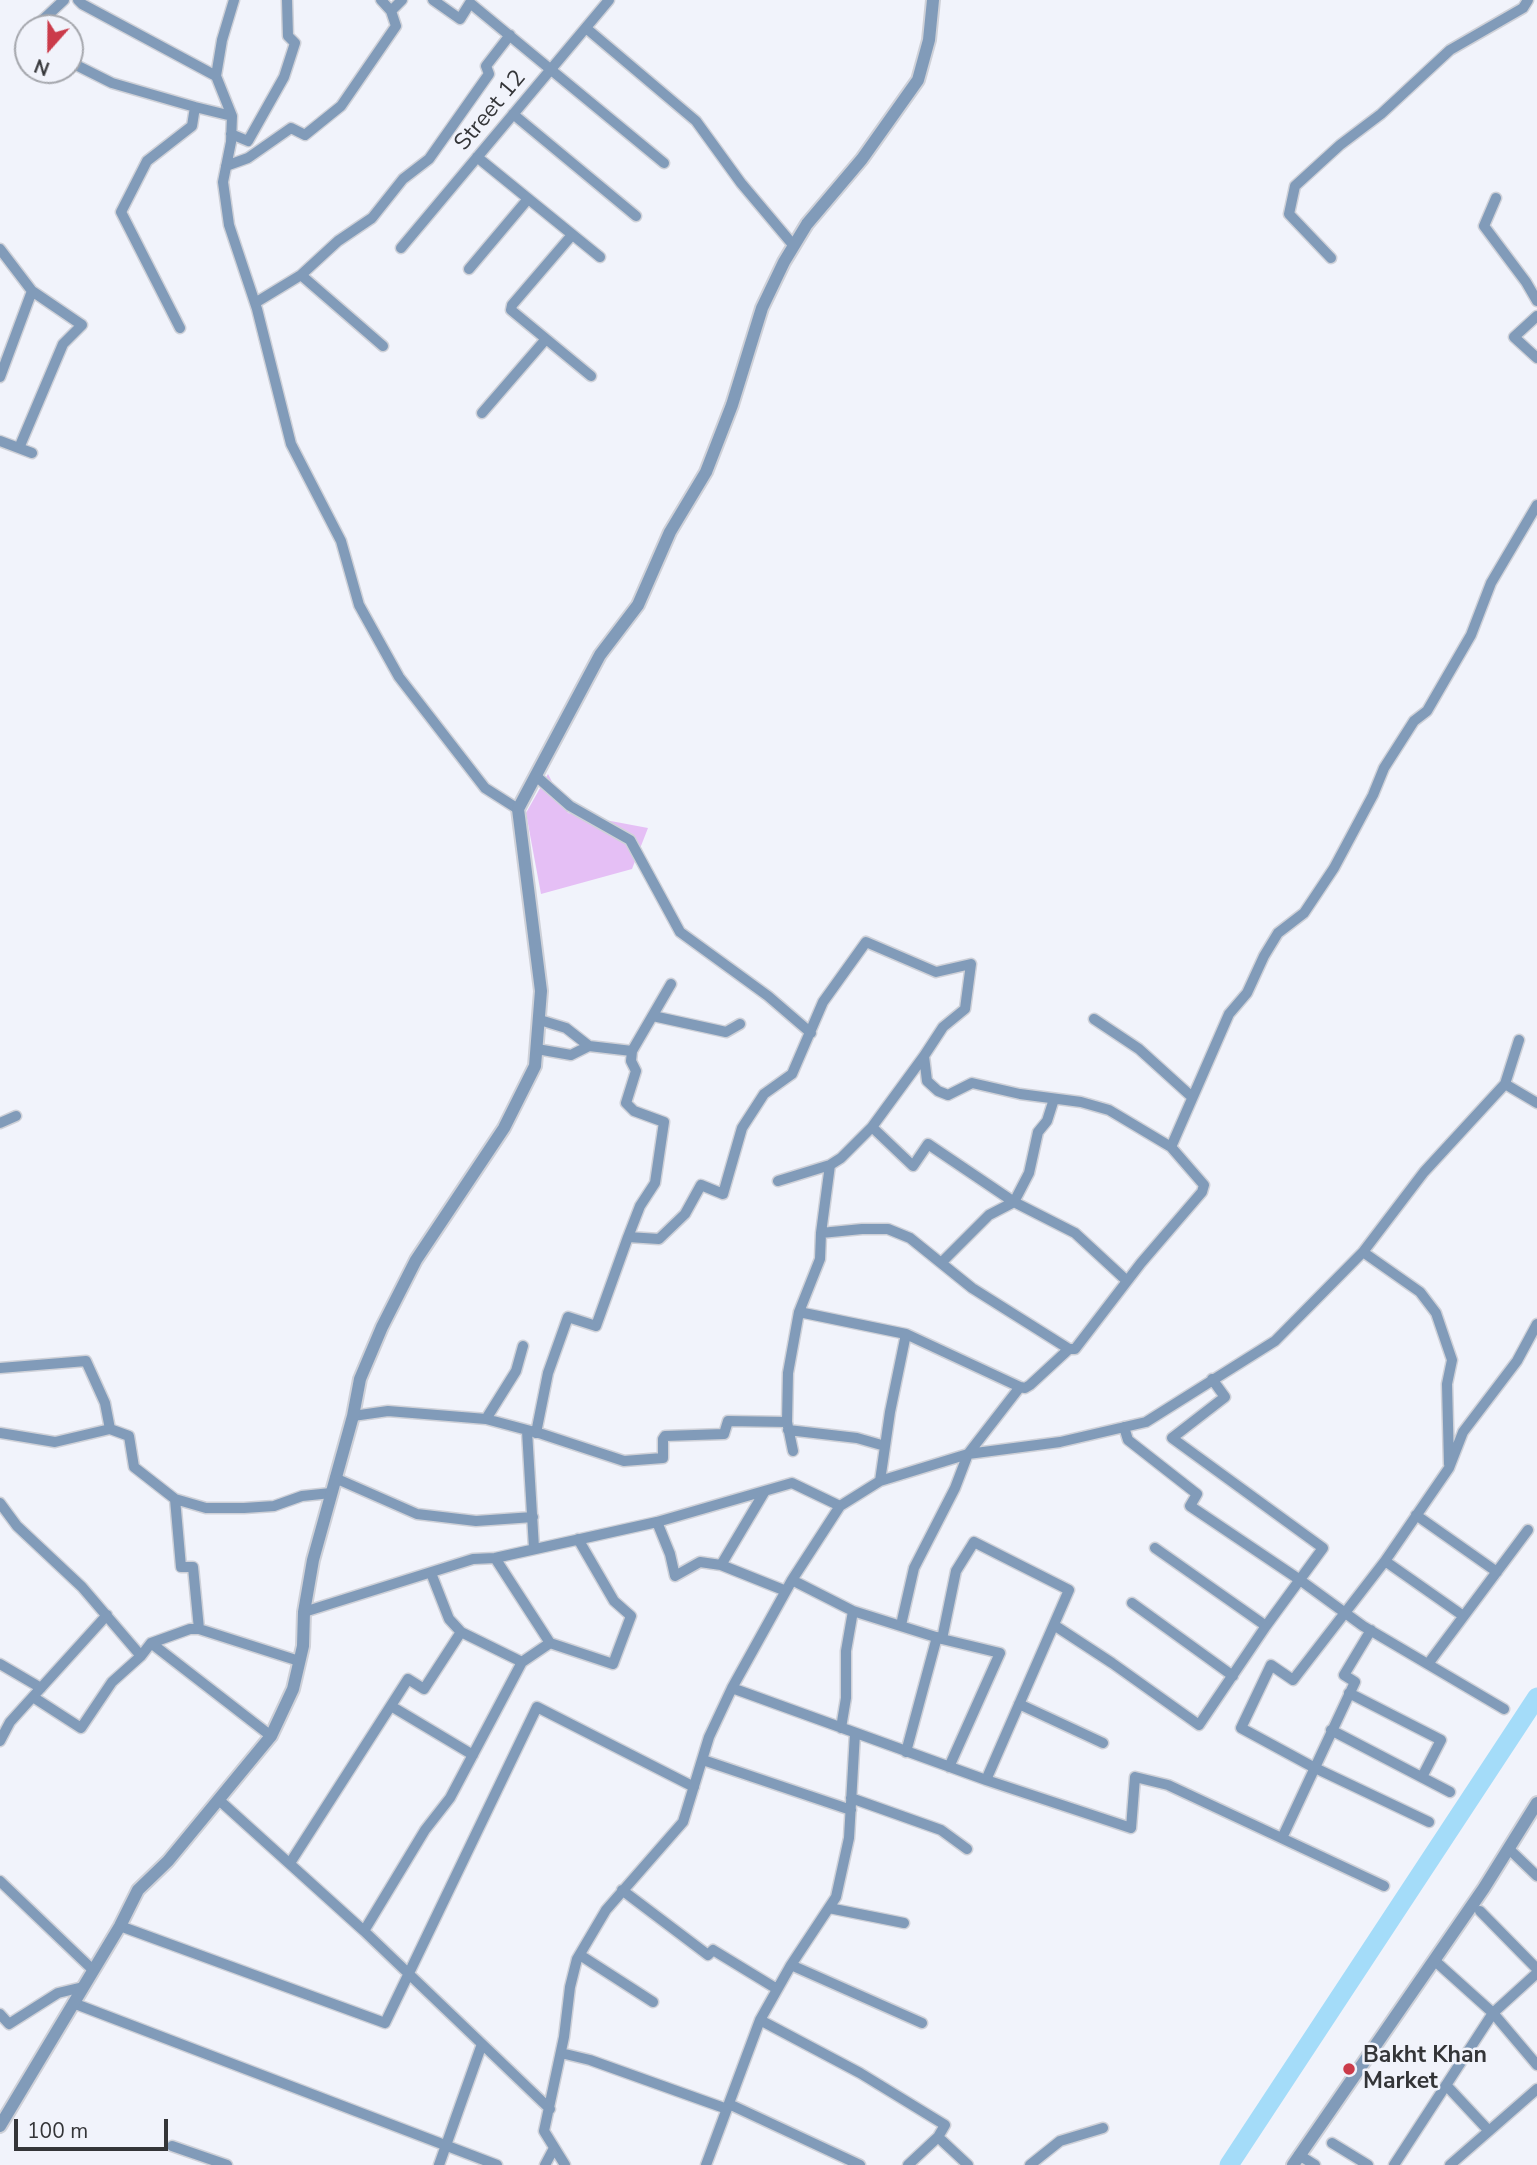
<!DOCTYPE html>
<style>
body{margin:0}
#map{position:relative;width:1537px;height:2165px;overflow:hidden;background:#f1f3fb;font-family:"Nunito Sans",sans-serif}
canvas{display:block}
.north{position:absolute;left:14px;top:14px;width:70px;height:70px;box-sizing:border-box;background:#f1f3fb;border:2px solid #a5a7ad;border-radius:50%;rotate:201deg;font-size:19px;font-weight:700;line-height:28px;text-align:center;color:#343538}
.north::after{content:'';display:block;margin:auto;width:24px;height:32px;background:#cb3b4a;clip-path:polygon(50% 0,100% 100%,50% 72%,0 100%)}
.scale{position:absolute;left:14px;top:2119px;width:154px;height:32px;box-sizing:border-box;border:4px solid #343538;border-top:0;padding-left:9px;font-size:21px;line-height:24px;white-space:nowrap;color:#343538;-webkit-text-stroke:5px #f1f3fb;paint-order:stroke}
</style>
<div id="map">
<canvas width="1537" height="2165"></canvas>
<div class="north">N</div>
<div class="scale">100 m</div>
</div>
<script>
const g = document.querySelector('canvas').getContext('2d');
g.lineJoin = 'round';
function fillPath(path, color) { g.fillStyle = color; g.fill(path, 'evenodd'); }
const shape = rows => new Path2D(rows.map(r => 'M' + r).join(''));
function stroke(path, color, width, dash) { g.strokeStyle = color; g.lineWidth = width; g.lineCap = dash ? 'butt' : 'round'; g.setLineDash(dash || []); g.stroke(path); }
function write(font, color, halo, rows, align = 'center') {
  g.font = font + ' "Nunito Sans",sans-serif'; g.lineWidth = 5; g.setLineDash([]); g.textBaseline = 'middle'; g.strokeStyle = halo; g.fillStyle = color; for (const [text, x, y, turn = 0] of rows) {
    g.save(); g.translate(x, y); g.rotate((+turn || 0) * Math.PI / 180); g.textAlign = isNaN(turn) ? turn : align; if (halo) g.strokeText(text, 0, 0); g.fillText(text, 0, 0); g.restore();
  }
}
const green = shape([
 [548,774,568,813,648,828,632,869,541,894,526,813]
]);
const river = shape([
 [1229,2165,1537,1697]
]);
const minor = shape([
 [78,0,82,4,216,76],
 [234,0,222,40,216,76,232,116,231,142,223,182,229,225,257,309,291,444,341,541,359,605,399,677,485,788,518,809],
 [381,0,391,11,402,0],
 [433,0,460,19,470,3,664,163],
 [34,28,64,0],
 [586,28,696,121,741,183,794,246],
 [70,62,112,83,195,107],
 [513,114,636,216],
 [231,134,248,141,284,77,295,43,288,36,287,0],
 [477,157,600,257],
 [226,166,248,158,291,128,305,135,341,106,396,26,391,11],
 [1496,198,1484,226,1526,282,1537,301],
 [572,235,512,305,511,310,591,376],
 [401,248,609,0],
 [0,249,32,291,0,377],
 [1331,258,1289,214,1295,186,1340,145,1381,114,1450,50,1523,8,1528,0],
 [469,269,528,199],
 [301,275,383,346],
 [255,303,301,275,338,241,372,218,403,179,429,159,489,74,486,66,510,35],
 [1537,316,1514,337,1537,358],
 [180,328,121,212,147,161,192,126,195,107,232,116],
 [482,413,546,339],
 [0,441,32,453],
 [19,448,63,344,82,325,32,291],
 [536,776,570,806,630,840,680,932,768,996,811,1033],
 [653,1016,726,1032,740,1024],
 [1094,1019,1139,1049,1192,1097],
 [540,1020,566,1028,589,1046],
 [537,1049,571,1055,589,1046,632,1051,671,984],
 [1505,1084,1537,1103],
 [0,1123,16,1116],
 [872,1127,913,1166,928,1144,1014,1202,1075,1233,1127,1281],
 [778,1181,830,1165,841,1158,872,1127,924,1056,927,1081,938,1091,948,1095,972,1083,1020,1094,1081,1102,1109,1110,1171,1147],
 [821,1233,862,1229,888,1229,910,1238,972,1288,1069,1349,1075,1349,1141,1263,1202,1192,1204,1185,1171,1147,1229,1014,1247,993,1264,956,1278,933,1304,913,1334,868,1373,795,1384,768,1414,721,1427,711,1471,635,1491,583,1537,505],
 [628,1237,640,1206,655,1183,664,1122,634,1111,626,1103,636,1071,631,1061,632,1051],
 [1363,1252,1420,1292,1436,1313,1452,1360,1447,1384,1449,1464],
 [941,1263,989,1215,1014,1202,1029,1173,1038,1132,1047,1121,1054,1099],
 [799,1312,906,1334,1020,1387,1025,1388,1030,1385,1069,1349],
 [0,1368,86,1361,105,1403,110,1429,129,1436,134,1467,175,1499,206,1508,244,1508,274,1506,302,1496,331,1493],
 [353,1416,388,1411,486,1419,542,1434,624,1461,663,1458,663,1439,665,1436,724,1434,728,1421,787,1422],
 [486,1419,516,1371,523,1346],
 [1124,1427,1128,1440,1197,1494,1190,1506,1300,1580,1363,1626,1504,1709],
 [788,1430,857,1438,885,1446],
 [527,1431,534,1548],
 [0,1433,55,1442,110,1429],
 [536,1433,548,1373,568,1317,596,1326,628,1237,659,1239,685,1214,701,1185,723,1194,742,1128,764,1094,792,1074,823,1002,866,942,936,972,971,964,965,1009,943,1027,924,1056],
 [793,1451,787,1422,788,1373,799,1312,820,1259,821,1233,830,1165],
 [335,1478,417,1514,476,1521,533,1517],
 [880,1481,890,1412,906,1334],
 [175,1499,181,1567,193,1567,199,1629],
 [0,1503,17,1526,82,1587,141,1656,151,1643,271,1736],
 [1416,1515,1497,1572],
 [657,1522,670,1554,675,1576,700,1562,721,1565,765,1491],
 [1155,1548,1266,1626],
 [495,1558,550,1643],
 [1385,1561,1449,1468,1463,1432,1517,1361,1537,1324],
 [721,1565,786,1591],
 [431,1573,449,1619,461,1632,522,1662],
 [792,1580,853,1611,942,1639,956,1571,974,1542,1069,1590,986,1780],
 [1132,1603,1233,1676],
 [304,1612,473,1559,495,1558,657,1522,792,1483,840,1506],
 [901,1625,914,1568,955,1488,968,1454,1020,1387],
 [1054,1625,1112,1663,1199,1725,1266,1626,1323,1548,1172,1438,1225,1397,1212,1379],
 [942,1639,1000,1653,949,1767],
 [151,1643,190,1629,199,1629,299,1661],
 [0,1664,41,1688],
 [1428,1664,1528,1530],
 [732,1688,986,1780,1131,1828,1135,1777,1168,1785,1384,1886],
 [1349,1693,1441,1740,1422,1777],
 [33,1697,81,1728,112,1682,141,1656],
 [1019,1704,1103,1743],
 [391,1706,473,1755],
 [841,1728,846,1698,846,1651,853,1611],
 [1331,1730,1450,1792],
 [0,1741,10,1722,107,1615],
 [906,1752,937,1637],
 [703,1760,851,1810],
 [851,1798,941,1830,967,1849],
 [219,1800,364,1931,550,2109],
 [1429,1822,1313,1767,1241,1728,1271,1665,1293,1680,1385,1561,1462,1615],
 [1282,1838,1355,1682,1344,1675,1371,1630],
 [1509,1849,1537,1876],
 [290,1863,408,1679,424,1689,461,1632],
 [0,1881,93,1970],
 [622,1890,708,1955,713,1950,777,1989],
 [829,1908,904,1923],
 [1480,1911,1537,1969],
 [120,1926,385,2023,537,1707,694,1787],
 [364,1931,425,1830,450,1798,522,1662,550,1643,613,1664,631,1616,614,1601,578,1539],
 [580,1955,653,2002],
 [1434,1960,1493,2013,1537,2065],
 [791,1965,922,2023],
 [73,2003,497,2165],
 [0,2014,9,2024,58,1993,83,1987],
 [760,2020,860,2073,945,2125,938,2137,908,2165],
 [561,2053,590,2060,727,2109],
 [1446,2085,1489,2131],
 [729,2104,860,2165],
 [938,2137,968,2165],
 [1332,2143,1368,2165],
 [172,2146,227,2165],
 [1299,2155,1315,2165],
 [439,2165,482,2044],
 [545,2165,554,2148],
 [565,2165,544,2131,564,2037,570,1987,577,1959,606,1910,683,1822,709,1737,732,1688,792,1580,840,1506,880,1481,968,1454,1060,1442,1146,1422,1275,1341,1363,1252,1424,1172,1505,1084,1519,1040],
 [706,2165,760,2020,791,1965,836,1897,849,1838,855,1733],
 [1030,2165,1060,2141,1103,2128],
 [1394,2165,1493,2013,1537,1973],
 [1450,2165,1537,2089]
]);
const tertiary = shape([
 [0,2126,120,1926,138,1890,168,1861,271,1736,293,1689,303,1646,304,1612,313,1560,353,1416,360,1379,382,1327,416,1260,504,1128,535,1066,541,991,518,809,600,655,638,605,670,532,706,472,732,405,762,308,784,262,807,224,862,159,918,80,929,40,933,0],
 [1293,2165,1484,1888,1537,1803]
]);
const markers = [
 [1349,2069,7,"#cb3b4a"]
];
const streetNames = [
 ["Street 12",491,111,-50]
];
const poiNames = [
 ["Bakht Khan",1363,2056],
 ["Market",1363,2082]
];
fillPath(green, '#e5bff5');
stroke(river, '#a4dcf9', 19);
stroke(minor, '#cfd1d8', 13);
stroke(tertiary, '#cfd1d8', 16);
stroke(minor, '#819bb9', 10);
stroke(tertiary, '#819bb9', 12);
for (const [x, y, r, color] of markers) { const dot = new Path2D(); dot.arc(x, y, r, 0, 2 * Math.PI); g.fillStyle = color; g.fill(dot); stroke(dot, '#f1f3fb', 2.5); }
write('23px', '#343538', '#f1f3fb', streetNames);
write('bold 23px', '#343538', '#f1f3fb', poiNames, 'left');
</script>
